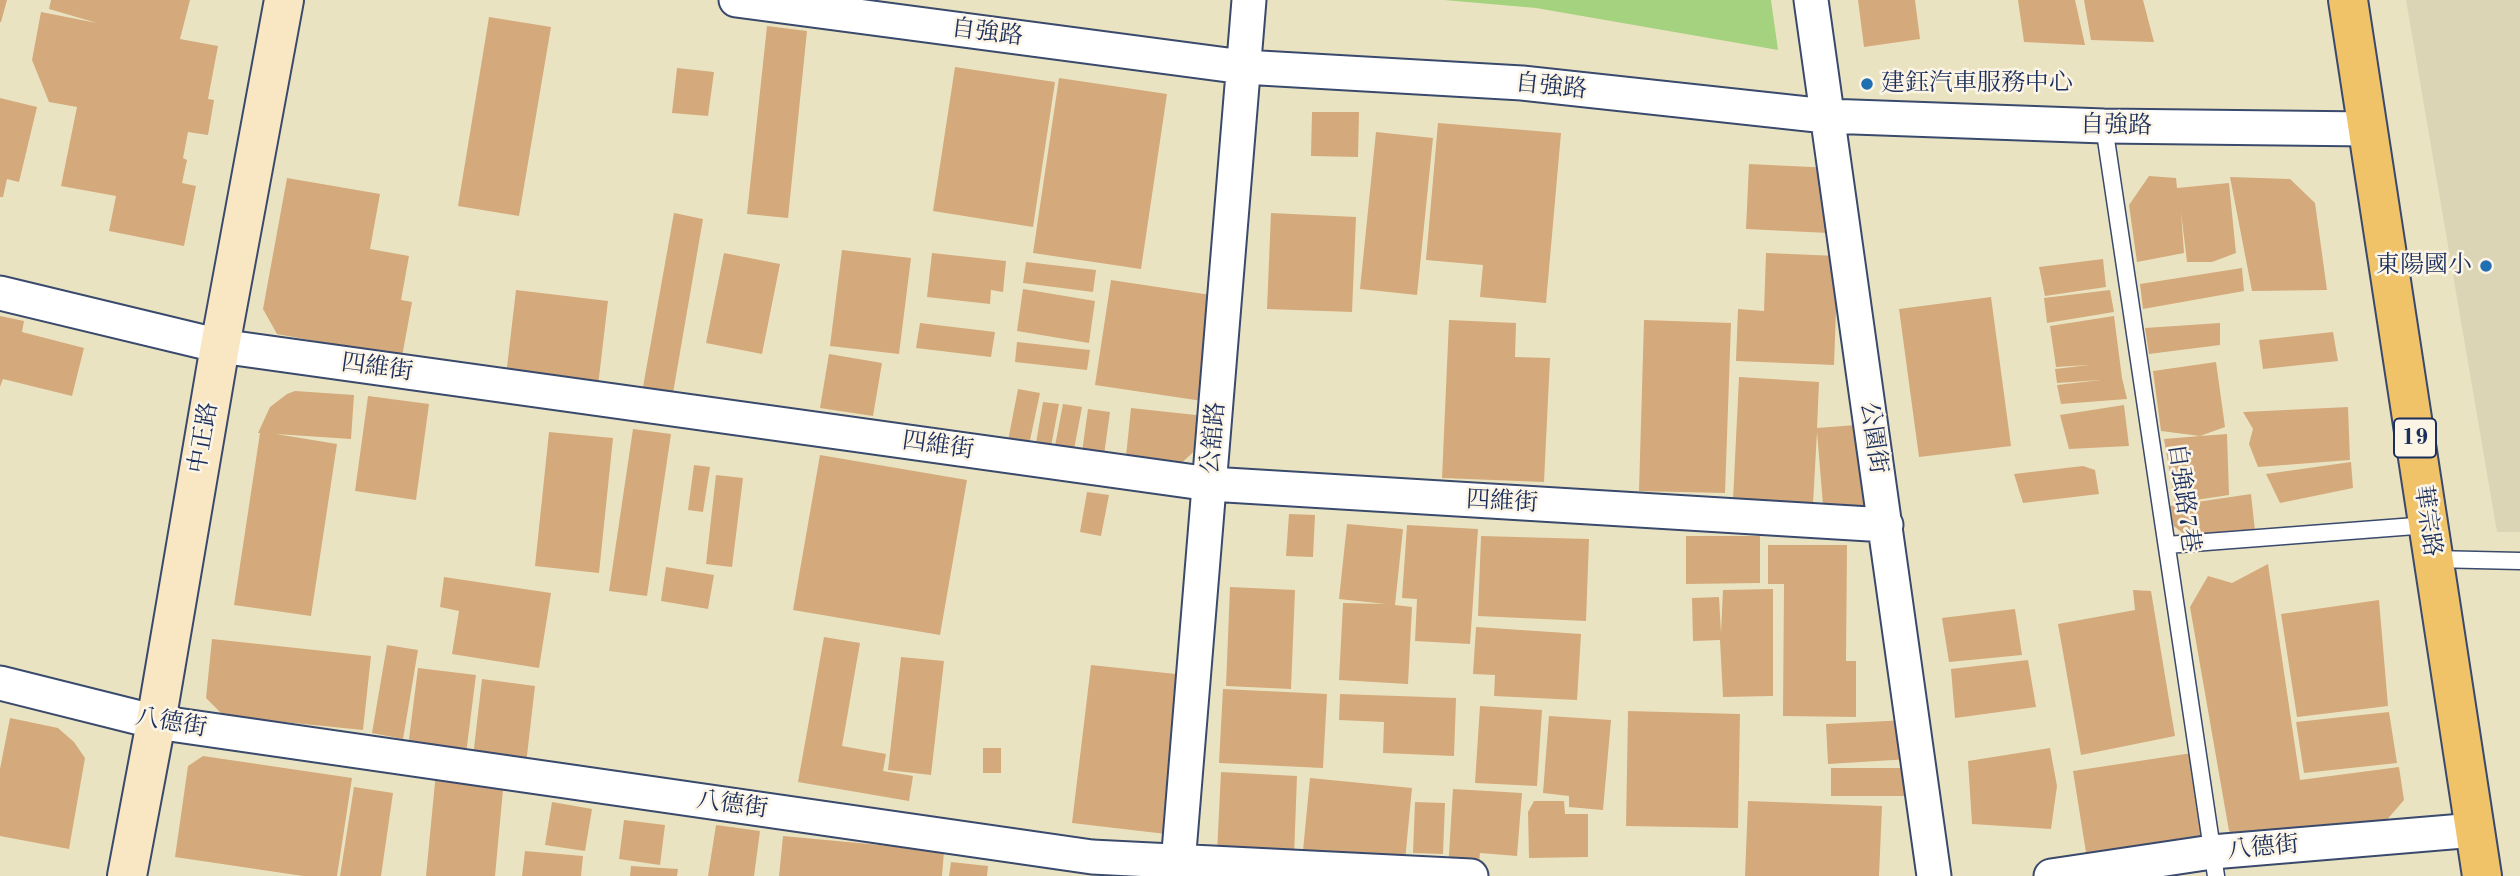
<!DOCTYPE html>
<meta charset="utf-8">
<style>
body{margin:0}
canvas{display:block;background:#eae3c1}
</style>
<canvas width="2520" height="876"></canvas>
<script>
const g = document.querySelector('canvas').getContext('2d');
g.lineJoin = 'round';
function fillPath(path, color) { g.fillStyle = color; g.fill(path, 'evenodd'); }
const shape = rows => new Path2D(rows.map(r => 'M' + r).join(''));
function stroke(path, color, width, dash) { g.strokeStyle = color; g.lineWidth = width; g.lineCap = dash ? 'butt' : 'round'; g.setLineDash(dash || []); g.stroke(path); }
function write(font, color, halo, rows, align = 'center') {
  g.font = font + ' "Old Standard TT","Noto Serif TC",serif'; g.lineWidth = 5; g.setLineDash([]); g.textBaseline = 'middle'; g.strokeStyle = halo; g.fillStyle = color; for (const [text, x, y, turn = 0] of rows) {
    g.save(); g.translate(x, y); g.rotate((+turn || 0) * Math.PI / 180); g.textAlign = isNaN(turn) ? turn : align; if (halo) g.strokeText(text, 0, 0); g.fillText(text, 0, 0); g.restore();
  }
}
const built = shape([
 [2406,0,2520,0,2520,532,2497,532]
]);
const green = shape([
 [1444,0,1771,0,1778,50,1536,8]
]);
const building = shape([
 [0,0,7,0,1,22,0,22],
 [51,0,190,0,180,39,218,46,208,99,214,100,208,135,188,132,183,158,187,160,182,183,196,186,184,246,109,231,116,196,61,186,77,107,49,102,32,60,41,12,97,23,49,9],
 [1858,0,1915,0,1920,39,1864,47],
 [2018,0,2075,0,2085,45,2024,42],
 [2084,0,2143,0,2154,42,2091,40],
 [489,17,551,27,519,216,458,206],
 [767,26,807,31,788,218,747,214],
 [955,67,1055,82,1033,227,933,211],
 [677,68,714,72,708,116,672,113],
 [1059,78,1167,94,1141,269,1033,253],
 [0,98,37,107,19,182,7,179,3,197,0,197],
 [1312,112,1359,112,1358,157,1311,156],
 [1438,123,1561,133,1546,303,1480,297,1483,265,1426,260],
 [1376,132,1433,138,1417,295,1360,289],
 [1749,164,1832,168,1828,233,1746,229],
 [2149,176,2176,178,2177,188,2229,183,2236,253,2212,262,2187,262,2181,212,2184,253,2137,262,2129,205],
 [2230,177,2290,179,2315,203,2327,290,2252,291],
 [287,178,380,194,370,249,409,256,401,300,412,302,402,357,277,334,263,309],
 [674,213,703,219,673,393,643,387],
 [1271,213,1356,217,1352,312,1267,309],
 [842,250,911,258,899,354,830,346],
 [724,253,780,264,762,354,706,343],
 [932,253,1006,261,1003,292,991,290,990,304,927,297],
 [1766,253,1838,256,1834,365,1736,361,1738,309,1764,311],
 [2103,259,2106,287,2045,296,2039,267],
 [1026,262,1096,270,1093,292,1023,283],
 [2242,268,2244,291,2143,309,2140,284],
 [1111,280,1224,297,1209,402,1095,385],
 [1023,289,1095,301,1089,343,1017,331],
 [516,290,608,301,598,386,506,376],
 [2110,290,2114,312,2047,323,2044,298],
 [1991,297,2011,446,1919,457,1899,309],
 [0,316,24,321,22,332,84,348,72,396,3,379,0,387],
 [2114,316,2122,378,2127,399,2061,404,2057,385,2101,380,2057,383,2055,369,2089,365,2056,367,2050,326],
 [1449,320,1516,323,1515,357,1550,358,1544,482,1442,478],
 [1644,320,1731,323,1725,493,1639,491],
 [920,323,995,332,991,357,916,348],
 [2220,323,2220,345,2149,354,2145,328],
 [2333,332,2338,361,2263,369,2259,340],
 [1017,342,1090,350,1087,370,1015,362],
 [829,354,882,363,873,416,820,408],
 [2216,362,2225,427,2200,436,2227,434,2229,495,2175,503,2164,439,2200,436,2161,431,2153,371],
 [1739,377,1819,382,1817,428,1869,424,1865,514,1824,517,1817,432,1813,504,1733,500],
 [1018,389,1040,393,1029,445,1008,441],
 [295,391,354,395,351,439,276,434,337,444,311,616,234,605,260,433,258,433,270,407,287,394],
 [368,396,429,404,416,500,355,491],
 [1043,402,1059,404,1050,452,1035,449],
 [1063,404,1082,407,1073,455,1054,451],
 [2124,405,2129,446,2069,449,2060,415],
 [2348,407,2350,460,2258,467,2249,444,2253,429,2243,412],
 [1131,408,1205,416,1203,443,1173,471,1125,466],
 [1088,409,1110,412,1104,455,1082,452],
 [633,429,671,434,647,596,609,591],
 [549,432,613,438,599,573,535,566],
 [820,455,967,480,940,635,793,610],
 [2351,462,2353,488,2280,503,2266,474],
 [694,465,710,467,703,512,688,510],
 [2083,466,2095,470,2099,494,2023,503,2014,474],
 [716,475,743,478,732,567,706,564],
 [1087,492,1109,495,1101,536,1080,532],
 [2251,494,2255,531,2189,538,2166,520,2170,506],
 [1289,514,1315,515,1313,557,1286,556],
 [1347,524,1403,529,1395,605,1412,607,1408,684,1339,680,1343,603,1386,604,1339,599],
 [1407,525,1478,529,1470,644,1415,641,1417,599,1402,598],
 [1481,536,1589,539,1586,621,1478,616],
 [1686,536,1760,536,1760,583,1686,584],
 [1768,545,1847,545,1846,661,1856,661,1856,717,1783,716,1784,584,1768,584],
 [2268,564,2300,780,2399,767,2404,800,2385,822,2250,845,2229,831,2190,607,2208,576,2232,583],
 [666,567,714,575,708,609,661,601],
 [444,577,551,593,539,668,452,654,459,611,440,607],
 [1230,587,1295,590,1291,689,1226,686],
 [1773,589,1773,696,1723,697,1720,640,1693,641,1692,598,1719,597,1721,633,1723,590],
 [2133,590,2151,591,2175,736,2081,755,2058,624,2135,610],
 [2379,600,2388,706,2297,717,2281,614],
 [2015,609,2022,655,1949,662,1942,618],
 [1476,627,1581,634,1577,700,1494,696,1495,675,1473,674],
 [824,637,860,643,842,746,886,754,883,771,913,776,909,801,798,782],
 [212,639,371,656,363,730,224,716,206,698],
 [387,645,418,650,403,739,372,733],
 [901,657,944,661,931,775,888,770],
 [2028,660,2036,707,1955,718,1951,669],
 [1091,665,1185,675,1166,834,1072,823],
 [418,668,476,675,466,754,408,747],
 [482,679,535,686,526,764,473,757],
 [1223,689,1327,694,1323,768,1219,763],
 [1340,694,1456,698,1454,756,1383,753,1384,722,1339,720],
 [1480,706,1542,710,1537,786,1475,783],
 [1628,711,1740,714,1738,828,1626,826],
 [2389,712,2397,763,2304,773,2296,722],
 [1549,716,1611,720,1603,810,1569,807,1569,796,1543,793],
 [10,718,58,728,74,742,85,758,69,849,0,836,0,769],
 [1908,720,1910,759,1828,764,1826,724],
 [983,748,1001,748,1001,773,983,773],
 [2050,748,2057,786,2051,829,1972,824,1968,761],
 [2192,753,2207,846,2088,865,2073,771],
 [203,756,352,778,337,876,303,876,175,857,188,766],
 [1831,768,1914,768,1914,796,1831,796],
 [436,772,504,779,495,876,426,876],
 [1221,772,1297,776,1294,857,1217,853],
 [1310,778,1412,788,1404,871,1302,861],
 [354,787,393,793,381,876,340,876],
 [1453,789,1522,793,1517,856,1480,853,1478,873,1448,871],
 [1534,801,1564,801,1565,814,1588,814,1588,857,1529,858,1528,812],
 [1748,801,1882,806,1879,876,1745,876],
 [552,802,592,809,585,851,545,845],
 [1415,802,1445,803,1443,854,1413,853],
 [624,820,665,825,660,865,619,859],
 [716,825,760,831,754,876,708,876],
 [783,836,944,851,942,876,779,876],
 [525,851,583,856,581,876,522,876],
 [951,862,988,866,987,876,949,876],
 [631,866,678,869,677,876,630,876]
]);
const lane = shape([
 [2104,126,2216,876],
 [2167,545,2428,525],
 [2432,559,2520,561]
]);
const street = shape([
 [736,0,1243,67,1522,83,1826,116,2104,126,2369,129],
 [1811,0,1934,876],
 [0,293,220,346,1210,484,1886,525],
 [0,683,156,722,1092,857,1471,876],
 [1177,876,1249,0],
 [2051,876,2212,852,2475,830]
]);
const secondary = shape([
 [127,876,156,722,220,346,284,0]
]);
const primary = shape([
 [2348,0,2482,876]
]);
const markers = [
 [1867,84,7,"#1f6fb2"],
 [2486,266,7,"#1f6fb2"]
];
const shields = [
 [2415,438,42]
];
const shieldNames = [
 ["19",2415,438]
];
const streetNames = [
 ["自強路",987,33,7],
 ["自強路",1551,87,6],
 ["自強路",2116,126,1],
 ["四維街",377,368,8],
 ["中正路",204,438,-80],
 ["公舘路",1214,438,-85],
 ["公園街",1873,438,82],
 ["四維街",938,446,8],
 ["自強路7巷",2183,498,82],
 ["四維街",1502,502,3],
 ["華宗路",2427,521,82],
 ["八德街",171,723,10],
 ["八德街",732,805,8],
 ["八德街",2263,848,-5]
];
const poiNames = [
 ["建鈺汽車服務中心",1881,84],
 ["東陽國小",2472,266,"right"]
];
fillPath(built, '#dbd5b6');
fillPath(green, '#a5d27e');
fillPath(building, '#d4aa7c');
stroke(lane, '#3a4a6d', 19);
stroke(street, '#3a4a6d', 37);
stroke(secondary, '#3a4a6d', 42);
stroke(primary, '#3a4a6d', 42);
stroke(lane, '#fff', 16);
stroke(street, '#fff', 33);
stroke(secondary, '#f9e7c3', 38);
stroke(primary, '#f1c369', 38);
for (const [x, y, r, color] of markers) { const dot = new Path2D(); dot.arc(x, y, r, 0, 2 * Math.PI); g.fillStyle = color; g.fill(dot); stroke(dot, '#fcf5e5', 2.5); }
for (const [x, y, w] of shields) { const box = new Path2D(); box.roundRect(x - w / 2, y - 19.5, w, 39, 5); g.fillStyle = '#fcf5e5'; g.fill(box); stroke(box, '#1b2f5e', 2); }
write('bold 23px', '#1b2f5e', null, shieldNames);
write('24px', '#1b2f5e', '#fcf5e5', streetNames);
write('24px', '#1b2f5e', '#fcf5e5', poiNames, 'left');
</script>
